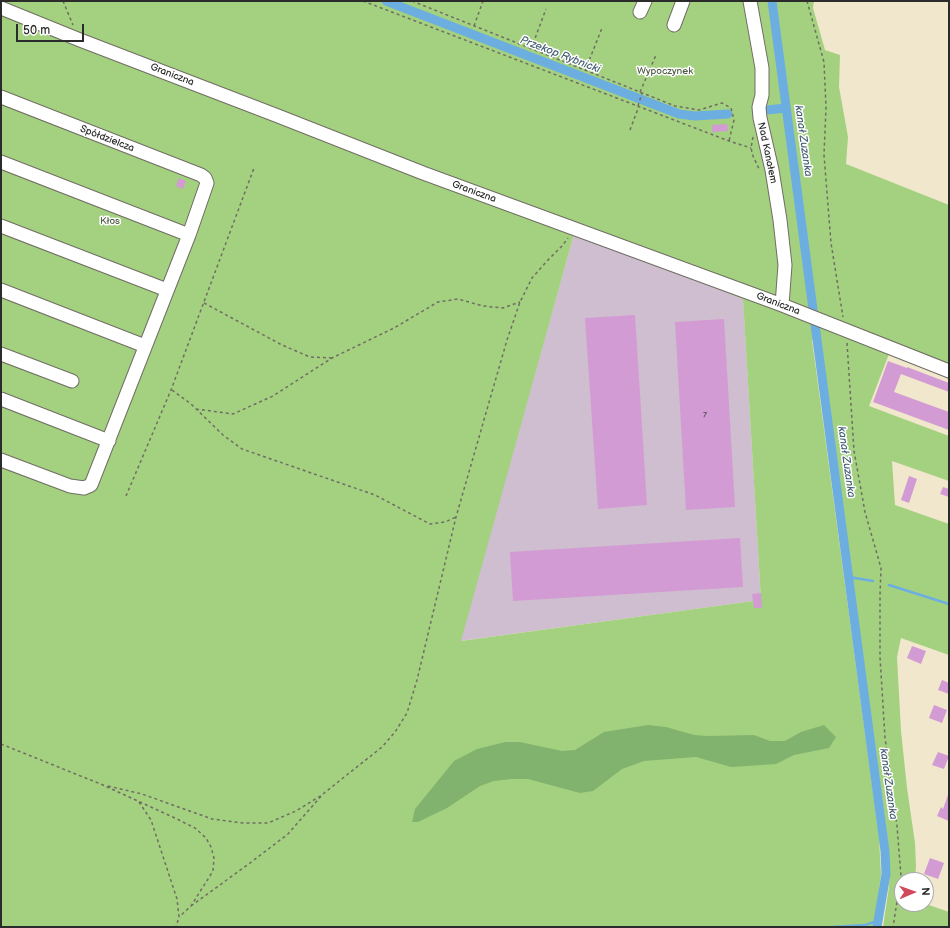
<!DOCTYPE html>
<meta charset="utf-8">
<style>
body{margin:0}
#map{position:relative;width:950px;height:928px;overflow:hidden;background:#f0e7cd;font-family:"Balsamiq Sans",sans-serif}
canvas{display:block}
.frame{position:absolute;inset:0;border:2px solid #2b2b2b;pointer-events:none}
.north{position:absolute;left:894px;top:872px;width:40px;height:40px;box-sizing:border-box;background:#fff;border:1px solid #aaa;border-radius:50%;rotate:88deg;font-size:11px;font-weight:700;line-height:16px;text-align:center;color:#2b2b2b}
.north::after{content:'';display:block;margin:auto;width:14px;height:18px;background:#d1495b;clip-path:polygon(50% 0,100% 100%,50% 72%,0 100%)}
.scale{position:absolute;left:16px;top:24px;width:68px;height:18px;box-sizing:border-box;border:2px solid #2b2b2b;border-top:0;padding-left:5px;font-size:12px;line-height:14px;white-space:nowrap;color:#2b2b2b;-webkit-text-stroke:3px #fff;paint-order:stroke}
</style>
<div id="map">
<canvas width="950" height="928"></canvas>
<div class="frame"></div>
<div class="north">N</div>
<div class="scale">50 m</div>
</div>
<script>
const g = document.querySelector('canvas').getContext('2d');
g.lineJoin = 'round';
function fillPath(path, color) { g.fillStyle = color; g.fill(path, 'evenodd'); }
const shape = rows => new Path2D(rows.map(r => 'M' + r).join(''));
function stroke(path, color, width, dash) { g.strokeStyle = color; g.lineWidth = width; g.lineCap = dash ? 'butt' : 'round'; g.setLineDash(dash || []); g.stroke(path); }
function write(font, color, halo, rows, align = 'center') {
  g.font = font + ' "Balsamiq Sans",sans-serif'; g.lineWidth = 3; g.setLineDash([]); g.textBaseline = 'middle'; g.strokeStyle = halo; g.fillStyle = color; for (const [text, x, y, turn = 0] of rows) {
    g.save(); g.translate(x, y); g.rotate((+turn || 0) * Math.PI / 180); g.textAlign = isNaN(turn) ? turn : align; if (halo) g.strokeText(text, 0, 0); g.fillText(text, 0, 0); g.restore();
  }
}
const industrial = shape([
 [574,234,743,298,761,600,460,641]
]);
const green = shape([
 [1,1,814,1,813,8,825,50,840,55,839,87,848,137,846,164,949,205,949,367,889,354,869,406,949,436,949,481,892,461,895,505,949,524,949,655,901,638,897,657,901,731,907,788,915,843,916,866,915,880,902,880,902,904,926,904,949,912,949,927,883,927,889,887,890,868,888,842,820,343,812,340,879,837,881,875,874,927,1,927],
 [574,234,663,267,743,299,761,600,461,641]
]);
const forest = shape([
 [648,725,666,727,694,735,708,736,754,735,770,741,785,741,801,732,824,725,836,737,829,748,794,755,776,764,731,767,696,757,644,761,622,769,593,791,580,793,528,779,512,779,494,781,480,786,447,808,418,822,412,822,415,809,454,761,477,749,505,742,520,742,562,751,575,750,604,732]
]);
const stream = shape([
 [849,577,873,581],
 [889,585,949,604],
 [832,927,865,925,878,921]
]);
const canal = shape([
 [386,1,679,114,695,116,728,114],
 [772,1,885,851,886,874,877,927],
 [767,110,786,108]
]);
const building = shape([
 [727,124,728,131,712,132,712,125],
 [179,178,186,181,183,189,176,186],
 [635,315,647,505,598,509,585,318],
 [724,319,735,507,686,510,675,322],
 [888,361,907,368,907,367,949,383,949,392,901,374,894,392,949,412,949,430,873,402],
 [909,476,917,479,909,503,901,500],
 [943,487,949,489,949,497,940,494],
 [740,538,743,587,513,601,510,552],
 [761,593,762,608,754,608,752,594],
 [912,646,926,651,921,664,907,658],
 [942,680,949,683,949,694,938,690],
 [934,705,947,710,942,723,929,718],
 [938,752,949,756,944,769,932,765],
 [948,795,949,795,949,821,937,816,941,807,943,809],
 [930,858,944,863,938,879,924,874]
]);
const path = shape([
 [63,1,73,25],
 [363,1,729,141,751,148],
 [412,1,675,106,699,110,722,103,731,108,734,120,729,141],
 [807,1,824,62,826,107,824,155,831,243,843,317],
 [474,26,483,1],
 [531,49,546,9],
 [585,71,602,28],
 [640,92,656,55],
 [638,106,642,93],
 [630,130,639,106],
 [753,137,751,148,753,156,760,171],
 [204,303,282,345,310,357,332,358],
 [847,343,854,451,865,512,881,568,880,595,880,657,885,738,897,826,901,876,893,927],
 [172,390,191,404,223,435,242,449,375,495,430,524,445,522,456,517],
 [196,409,233,414,273,396,332,358,394,328,438,302,458,299,483,306,503,308,520,302],
 [126,496,171,390,254,168],
 [1,744,103,785,177,819,195,828,206,838,211,847,214,858,213,871,191,906,179,917],
 [108,786,142,794,212,819,243,823,268,823,296,811,322,795],
 [139,802,151,820,177,899,179,917,176,927],
 [191,906,250,863,288,834,323,794,382,747,395,732,407,713,417,680,456,517,507,340,520,302,532,278,547,261,562,246,568,238]
]);
const minor = shape([
 [750,1,762,68,762,95,759,107,760,118,772,170,780,220,785,265,782,305],
 [1,8,80,40,278,116,423,173,782,305,949,371],
 [640,12,645,1],
 [674,25,683,1],
 [1,97,201,175,205,178,207,183,189,235,91,485,84,488,70,486,1,460],
 [1,162,189,235],
 [1,226,167,290],
 [1,290,145,346],
 [1,354,72,381],
 [1,399,109,441]
]);
const numberNames = [
 ["7",705,415]
];
const parkNames = [
 ["Wypoczynek",665,71],
 ["Kłos",110,221]
];
const streetNames = [
 ["Graniczna",172,75,21],
 ["Spółdzielcza",107,139,21],
 ["Nad Kanałem",767,153,78],
 ["Graniczna",474,192,20],
 ["Graniczna",778,304,21]
];
const waterNames = [
 ["Przekop Rybnicki",560,55,21],
 ["kanał Zuzanka",803,141,82],
 ["kanał Zuzanka",846,462,82],
 ["kanał Zuzanka",888,784,82]
];
fillPath(industrial, '#cfbdd0');
fillPath(green, '#a3d17f');
fillPath(forest, '#82b36e');
stroke(stream, '#6daee1', 2.5);
stroke(canal, '#6daee1', 9);
fillPath(building, '#d39bd4');
stroke(minor, '#706d64', 15);
stroke(path, '#706d64', 1.5, [3, 3]);
stroke(minor, '#fff', 13);
write('8px', '#554755', null, numberNames);
write('10px', '#4f5d44', '#fff', parkNames);
write('10px', '#2b2b2b', '#fff', streetNames);
write('italic 11px', '#455f74', '#fff', waterNames);
</script>
